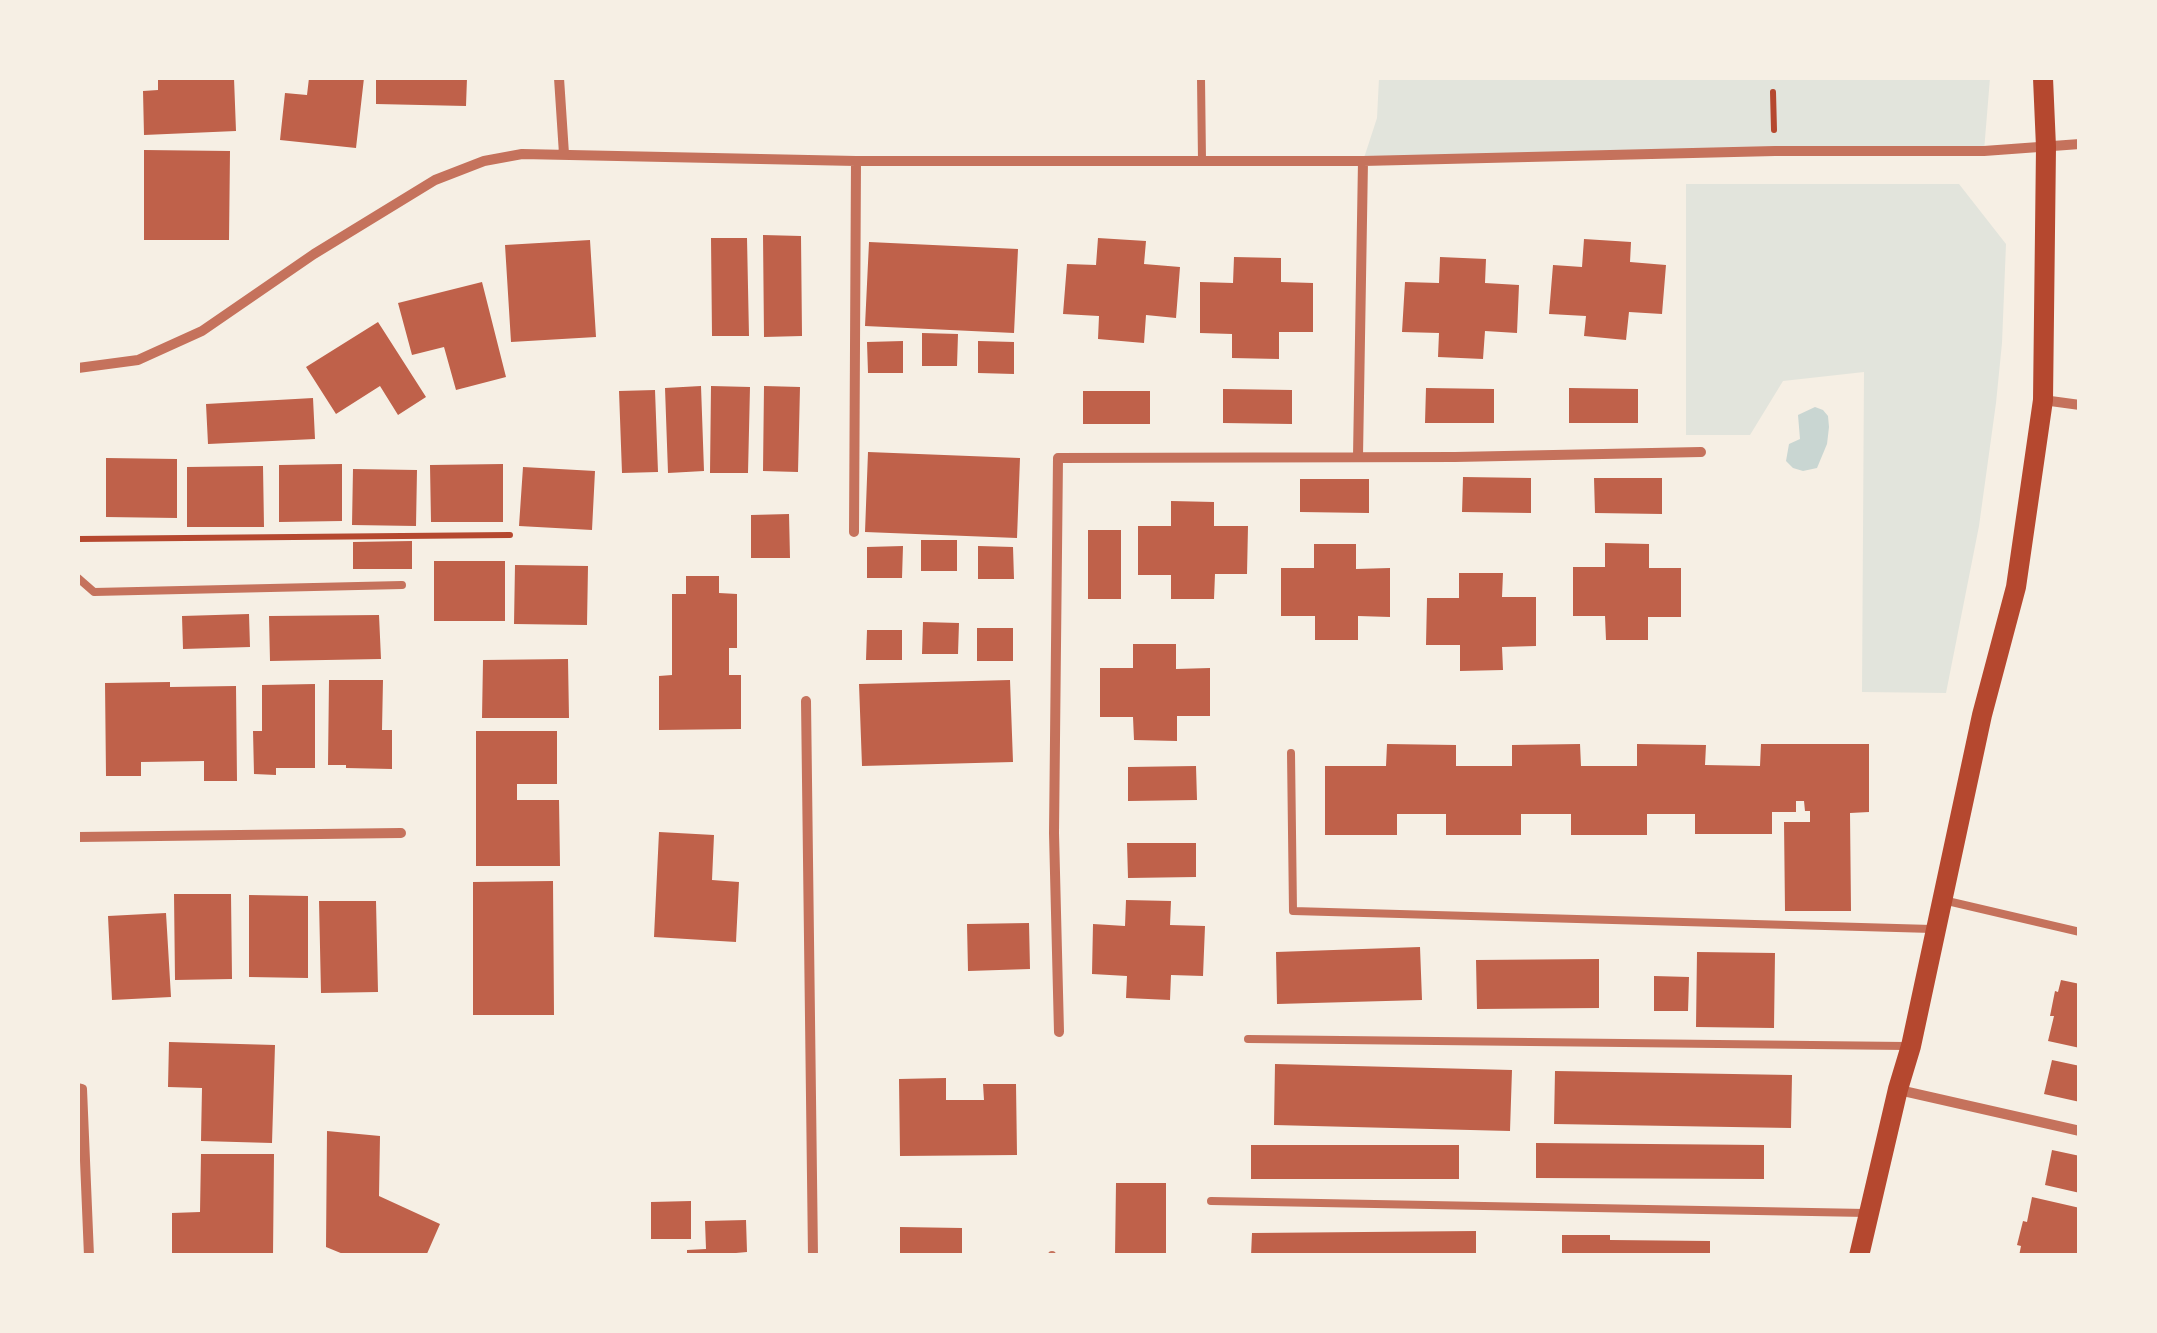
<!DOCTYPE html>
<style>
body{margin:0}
#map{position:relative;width:2157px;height:1333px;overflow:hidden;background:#f6efe4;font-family:"Zilla Slab",serif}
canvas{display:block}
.frame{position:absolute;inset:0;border:80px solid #f6efe4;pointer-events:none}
</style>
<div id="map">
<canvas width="2157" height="1333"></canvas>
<div class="frame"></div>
</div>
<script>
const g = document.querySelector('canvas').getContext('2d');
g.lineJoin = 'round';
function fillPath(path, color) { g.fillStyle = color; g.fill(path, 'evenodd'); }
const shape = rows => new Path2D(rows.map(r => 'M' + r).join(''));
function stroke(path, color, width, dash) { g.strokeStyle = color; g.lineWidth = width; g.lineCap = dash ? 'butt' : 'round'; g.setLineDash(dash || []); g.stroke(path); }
const green = shape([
 [1379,78,1990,78,1984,151,1363,161,1377,118],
 [1686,184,1959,184,2006,244,2002,343,1996,403,1979,526,1946,693,1862,692,1864,372,1783,381,1750,435,1686,435]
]);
const water = shape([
 [1815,407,1823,410,1828,416,1829,427,1827,444,1817,468,1803,471,1793,468,1786,461,1789,444,1800,439,1798,415]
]);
const building = shape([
 [158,78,234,78,236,131,144,135,143,91,158,90],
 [309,78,364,78,356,148,280,140,285,93,307,95],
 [376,78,467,78,466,106,376,104],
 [144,150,230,151,229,240,144,240],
 [763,235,801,236,802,336,764,337],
 [711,238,747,238,749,336,712,336],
 [1098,238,1146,241,1144,264,1180,267,1176,318,1146,315,1144,343,1098,339,1099,316,1063,314,1067,264,1096,265],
 [1584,239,1631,242,1630,262,1666,265,1662,314,1629,312,1626,340,1584,336,1586,316,1549,314,1553,265,1582,267],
 [590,240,596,337,511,342,505,245],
 [869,242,1018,249,1014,333,865,326],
 [1234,257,1281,258,1281,282,1313,283,1313,332,1279,332,1279,359,1232,358,1232,334,1200,333,1200,282,1233,283],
 [1440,257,1486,259,1485,283,1519,285,1517,333,1485,331,1483,359,1438,357,1439,333,1402,332,1405,282,1439,283],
 [482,282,506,377,456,390,444,347,412,355,398,303],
 [378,322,426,397,398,415,380,386,336,414,306,367],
 [922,333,958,334,957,366,922,366],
 [903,341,903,373,868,373,867,342],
 [978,341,1014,342,1014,374,978,373],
 [701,386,704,471,668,473,665,388],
 [711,386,750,387,748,473,710,473],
 [764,386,800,387,798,472,763,471],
 [1426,388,1494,389,1494,423,1425,423],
 [1569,388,1638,389,1638,423,1569,423],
 [1223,389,1292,390,1292,424,1223,423],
 [655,390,658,472,622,473,619,391],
 [1083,391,1150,391,1150,424,1083,424],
 [313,398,315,439,208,444,206,404],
 [868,452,1020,458,1017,538,865,532],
 [106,458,177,459,177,518,106,517],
 [342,464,342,521,279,522,279,465],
 [503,464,503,522,431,522,430,465],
 [263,466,264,527,187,527,187,467],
 [523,467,595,471,592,530,519,526],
 [353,469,417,470,416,526,352,525],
 [1463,477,1531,478,1531,513,1462,512],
 [1594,478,1662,478,1662,514,1595,513],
 [1300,479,1369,479,1369,513,1300,512],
 [1171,501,1214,502,1214,526,1248,526,1247,574,1215,574,1214,599,1171,599,1171,575,1138,575,1138,526,1171,526],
 [789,514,790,558,751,558,751,515],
 [1088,530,1121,530,1121,599,1088,599],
 [921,540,957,540,957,571,921,571],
 [412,541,412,569,353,569,353,542],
 [1605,543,1649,544,1649,568,1681,568,1681,617,1648,617,1648,640,1606,640,1605,616,1573,616,1573,567,1605,567],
 [1314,544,1356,544,1356,569,1390,568,1390,617,1358,616,1358,640,1315,640,1315,616,1281,616,1281,568,1314,568],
 [903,546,902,578,867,578,867,547],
 [978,546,1013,547,1014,579,978,579],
 [434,561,505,561,505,621,434,621],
 [515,565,588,566,587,625,514,624],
 [1459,573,1503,573,1502,597,1536,597,1536,646,1502,647,1503,670,1460,671,1460,645,1426,645,1427,598,1459,598],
 [686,576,719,576,719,593,737,594,737,648,729,648,729,675,741,675,741,729,659,730,659,676,672,675,672,594,686,594],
 [249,614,250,647,183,649,182,616],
 [379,615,381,659,270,661,269,616],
 [923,622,959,623,958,654,922,654],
 [977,628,1013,628,1013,661,977,661],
 [867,630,902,630,902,660,866,660],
 [1133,644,1176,644,1176,669,1210,668,1210,716,1177,716,1177,741,1134,740,1133,717,1100,717,1100,668,1133,668],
 [568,659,569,718,482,718,483,660],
 [329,680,383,680,382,730,392,730,392,769,346,768,346,765,328,765],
 [1010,680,1013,762,862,766,859,684],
 [170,682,170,687,236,686,237,781,204,781,204,761,141,762,141,776,106,776,105,683],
 [315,684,315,768,276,768,276,775,254,774,253,731,262,731,262,685],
 [476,731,557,731,557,784,517,784,517,800,559,800,560,866,476,866],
 [1387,744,1456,745,1456,766,1512,766,1512,745,1580,744,1581,766,1637,766,1637,744,1706,745,1705,765,1760,766,1761,744,1869,744,1869,812,1850,813,1851,911,1785,911,1784,822,1810,822,1810,811,1805,811,1804,801,1796,801,1796,812,1772,812,1772,834,1695,834,1695,814,1647,814,1647,835,1571,835,1571,814,1521,814,1521,835,1446,835,1446,814,1397,814,1397,835,1325,835,1325,766,1386,766],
 [1196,766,1197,800,1128,801,1128,767],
 [659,832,714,835,712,880,739,882,736,942,654,937],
 [1127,843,1196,843,1196,877,1128,878],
 [553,881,554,1015,473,1015,473,882],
 [174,894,231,894,232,979,175,980],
 [249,895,308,896,308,978,249,977],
 [1126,900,1171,901,1170,925,1205,926,1203,976,1171,975,1170,1000,1126,998,1127,976,1092,974,1093,924,1125,926],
 [319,901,376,901,378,992,321,993],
 [166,913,171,997,112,1000,108,916],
 [1029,923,1030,969,968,971,967,924],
 [1420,947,1422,1000,1277,1004,1276,952],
 [1697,952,1775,953,1774,1028,1696,1027],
 [1599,959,1599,1008,1477,1009,1476,960],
 [1654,976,1689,977,1688,1011,1654,1011],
 [2061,980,2080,984,2080,1048,2048,1041,2054,1016,2050,1016,2055,991,2058,992],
 [169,1042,275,1045,272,1143,201,1141,202,1088,168,1087],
 [2052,1060,2080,1066,2080,1102,2044,1094],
 [1275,1064,1512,1070,1510,1131,1274,1125],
 [1555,1071,1792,1075,1791,1128,1554,1124],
 [946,1078,946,1100,984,1100,983,1084,1016,1084,1017,1155,900,1156,899,1079],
 [327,1131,380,1136,379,1196,440,1224,426,1256,348,1256,326,1247],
 [1536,1143,1764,1145,1764,1179,1536,1178],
 [1251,1145,1459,1145,1459,1179,1251,1179],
 [2052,1150,2080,1156,2080,1193,2045,1185],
 [201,1154,274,1154,273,1255,172,1255,172,1213,200,1212],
 [1116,1183,1166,1183,1166,1256,1115,1256],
 [2032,1197,2080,1208,2080,1256,2019,1256,2021,1246,2017,1245,2023,1221,2027,1222],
 [691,1201,691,1239,651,1239,651,1202],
 [746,1220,747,1252,736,1253,737,1256,687,1256,687,1250,706,1249,705,1221],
 [900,1227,962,1228,962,1256,900,1256],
 [1476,1231,1476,1256,1251,1256,1252,1233],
 [1562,1235,1610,1235,1610,1240,1710,1241,1710,1256,1562,1256]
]);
const path = shape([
 [1773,92,1774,130],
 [78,539,510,535]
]);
const service = shape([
 [1201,78,1202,161],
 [78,578,94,592,402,585],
 [1291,753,1293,911,1932,929],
 [1943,900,2080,932],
 [1248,1039,1906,1046],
 [1211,1201,1866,1213],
 [1052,1255,1052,1256]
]);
const minor = shape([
 [559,78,564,154],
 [78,368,138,360,202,331,314,254,435,180,484,161,522,154,856,161,1363,161,1775,151,1984,151,2080,144],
 [2043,400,2080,405],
 [1358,456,1363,161],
 [854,532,856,161],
 [806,701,813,1256],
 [78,837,401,833],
 [1059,1032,1054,833,1058,458,1455,457,1701,452],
 [78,1088,82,1089,89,1256],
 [1899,1090,2080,1131]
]);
const secondary = shape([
 [1859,1256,1898,1089,1911,1046,1982,715,2016,587,2043,400,2046,147,2043,78]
]);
fillPath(green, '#e2e4dc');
fillPath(water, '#c9d6d2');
fillPath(building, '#bf614a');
stroke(path, '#b5482f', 6);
stroke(service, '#c5725c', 8);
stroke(minor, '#c5725c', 10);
stroke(secondary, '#b5482f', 20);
</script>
